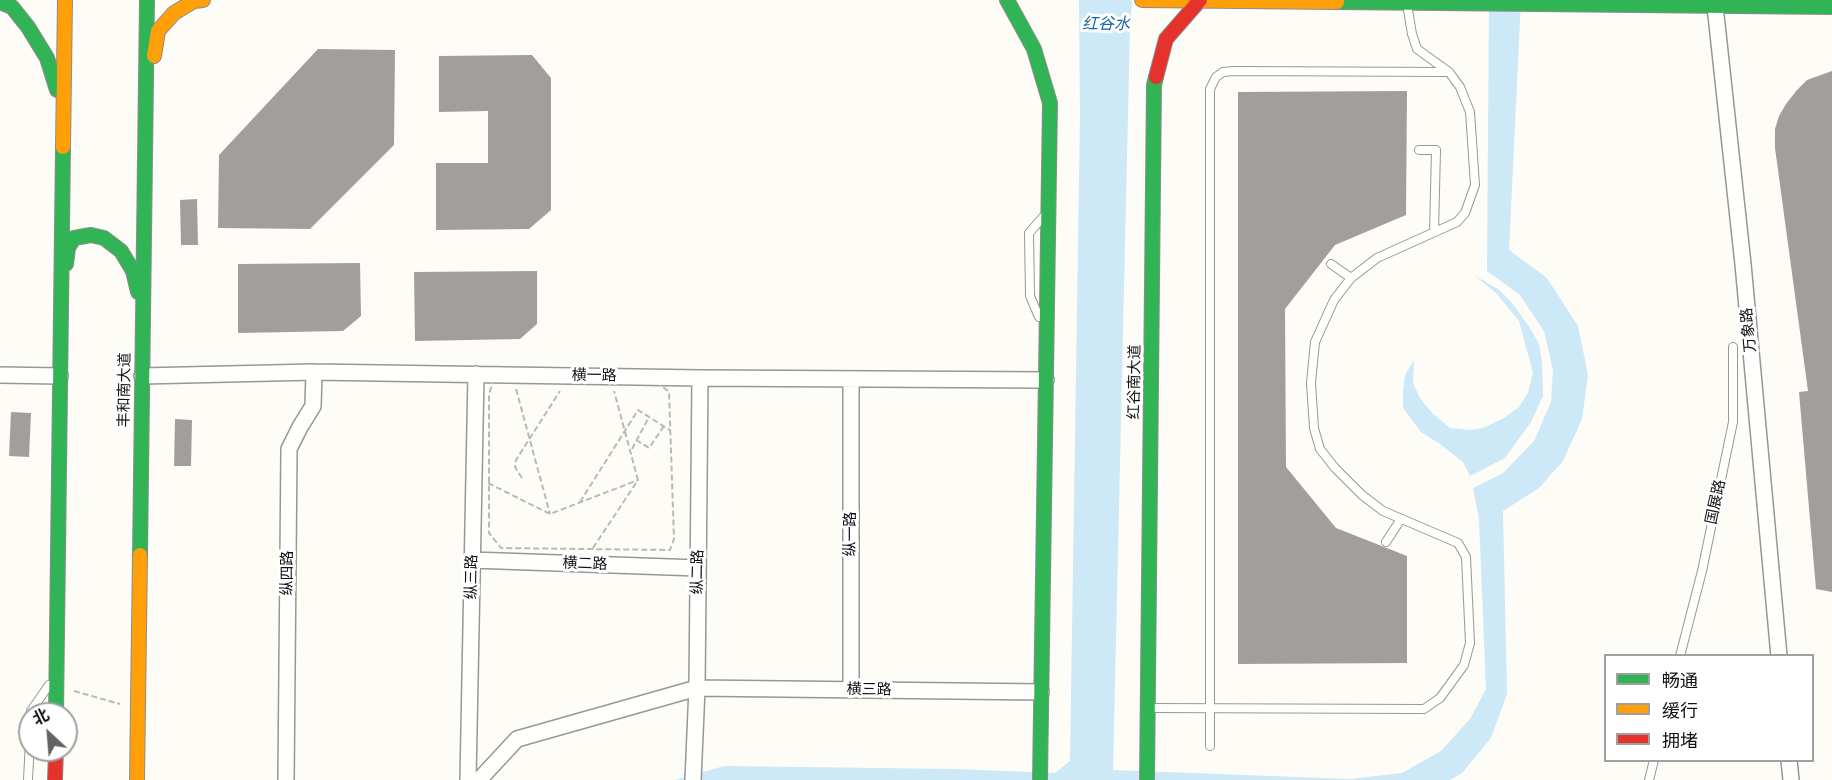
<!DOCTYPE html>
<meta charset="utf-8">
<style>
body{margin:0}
#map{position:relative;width:1832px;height:780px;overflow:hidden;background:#fdfcf7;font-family:Bitter,"Noto Sans SC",serif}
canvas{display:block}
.legend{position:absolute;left:1604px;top:654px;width:210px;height:108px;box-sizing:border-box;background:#fff;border:2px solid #a0a0a0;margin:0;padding:8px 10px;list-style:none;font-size:18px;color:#111}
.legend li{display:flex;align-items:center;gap:12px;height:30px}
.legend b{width:30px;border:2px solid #a0a0a0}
.north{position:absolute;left:18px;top:702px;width:60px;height:60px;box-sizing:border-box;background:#fff;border:2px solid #a0a0a0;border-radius:50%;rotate:334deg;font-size:16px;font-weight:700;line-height:24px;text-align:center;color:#111}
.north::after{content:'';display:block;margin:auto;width:21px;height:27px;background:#646362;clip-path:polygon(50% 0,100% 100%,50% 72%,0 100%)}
</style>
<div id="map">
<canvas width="1832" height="780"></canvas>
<ul class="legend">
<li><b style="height:8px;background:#30b455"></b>畅通</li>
<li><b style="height:8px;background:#ff9f0a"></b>缓行</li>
<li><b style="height:8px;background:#e5322d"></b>拥堵</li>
</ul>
<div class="north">北</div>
</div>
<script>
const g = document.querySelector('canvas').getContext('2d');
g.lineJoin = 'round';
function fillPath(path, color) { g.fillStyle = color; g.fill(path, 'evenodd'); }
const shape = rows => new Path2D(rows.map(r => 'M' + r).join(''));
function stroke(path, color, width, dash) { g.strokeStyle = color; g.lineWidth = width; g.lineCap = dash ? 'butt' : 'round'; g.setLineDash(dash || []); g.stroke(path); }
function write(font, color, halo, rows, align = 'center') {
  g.font = font + ' Bitter,"Noto Sans SC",serif'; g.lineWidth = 6; g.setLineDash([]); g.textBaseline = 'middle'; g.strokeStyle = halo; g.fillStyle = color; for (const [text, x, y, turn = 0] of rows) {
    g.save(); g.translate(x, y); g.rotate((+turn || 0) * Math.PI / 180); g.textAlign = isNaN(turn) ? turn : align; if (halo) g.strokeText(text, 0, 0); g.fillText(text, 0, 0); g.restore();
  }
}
const water = shape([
 [1079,0,1132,0,1130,26,1113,770,1350,779,1402,773,1441,751,1470,719,1486,689,1479,519,1473,488,1503,473,1534,441,1551,402,1553,370,1544,331,1520,295,1487,271,1489,0,1521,0,1509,250,1547,278,1578,326,1588,375,1582,419,1563,461,1539,488,1503,511,1507,694,1491,738,1462,773,1450,780,675,780,724,766,954,769,1055,773,1070,761,1080,116],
 [1475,276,1498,289,1512,303,1530,328,1539,344,1542,362,1543,396,1531,422,1505,458,1470,476,1463,462,1440,444,1421,432,1403,408,1403,392,1405,375,1414,360,1413,383,1420,398,1432,413,1450,428,1470,430,1483,428,1504,418,1519,407,1528,393,1533,373,1519,321,1496,293]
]);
const building = shape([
 [318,49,395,50,394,145,310,229,218,228,219,155],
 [532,55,551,78,551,210,529,229,436,230,436,163,488,163,488,111,439,112,439,56],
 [1832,71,1832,592,1816,589,1799,392,1808,391,1775,148,1775,129,1779,116,1786,104,1797,90,1807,80],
 [1407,91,1406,215,1335,245,1285,309,1286,467,1336,528,1407,556,1407,663,1238,664,1238,92],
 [197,199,198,245,181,245,180,200],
 [360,263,361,316,343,331,238,333,238,264],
 [537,271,537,324,520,339,415,341,414,272],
 [11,412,31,413,29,457,9,456],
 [175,419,192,420,191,466,174,466]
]);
const path = shape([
 [513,378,655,380,669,392,674,539,670,550,501,548,489,533,489,395,493,381,498,379,513,378],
 [516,389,550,514],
 [636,440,649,448,664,426],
 [632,449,649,417],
 [522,478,515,467,516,460,560,391],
 [488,483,550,514,638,480],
 [580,502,638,410,671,431],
 [593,548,638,480,614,391],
 [74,691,120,704]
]);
const lane = shape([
 [1419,150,1436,150,1434,232],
 [1331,264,1351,278],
 [1039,317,1030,296,1029,233,1043,217],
 [1386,542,1401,519],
 [1680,656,1702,571,1733,422,1733,347],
 [1149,708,1424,709,1440,698,1464,665,1470,643,1466,557,1458,543,1383,511,1362,495,1335,468,1320,449,1314,428,1311,383,1315,342,1334,300,1351,278,1377,258,1457,222,1465,213,1475,185,1470,112,1460,87,1449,72,1417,49,1412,34,1407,4],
 [31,714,31,711,49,685],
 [1210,746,1210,89,1216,77,1223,72,1234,71,1449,72],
 [28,780,30,740],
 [1649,780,1654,760]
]);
const street = shape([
 [1715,6,1743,264,1779,656],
 [0,375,60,376],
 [142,376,314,372,700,378,1046,380],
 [851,379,851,690],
 [472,560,698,568],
 [1789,760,1791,780],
 [286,780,289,449,300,427,313,406,314,372],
 [468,780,476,374],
 [479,780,517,739,697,688,1041,692],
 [693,780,697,688,700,378]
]);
const fast = shape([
 [1007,0,1034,49,1050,103,1040,780],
 [0,2,12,7,28,27,47,58,57,90],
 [1337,2,1832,7],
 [66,264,68,248,74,238,91,235,104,238,121,251,133,271,138,292],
 [140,555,147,0],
 [56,714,63,147],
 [1147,780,1154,85,1156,77]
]);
const slow = shape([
 [1142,0,1337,2],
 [154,56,158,31,174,13,194,1,203,0],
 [63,147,65,0],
 [137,780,140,555]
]);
const jam = shape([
 [1156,77,1166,39,1200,0],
 [55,780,56,750]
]);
const streetNames = [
 ["万象路",1749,330,-95],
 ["横一路",594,376,1],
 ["红谷南大道",1135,382,-89],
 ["丰和南大道",125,390,-89],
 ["国展路",1716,502,-78],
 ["纵一路",851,534,-90],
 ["横二路",585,564,2],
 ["纵二路",698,572,-89],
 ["纵四路",288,573,-90],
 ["纵三路",472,577,-89],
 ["横三路",869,690,1]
];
const waterNames = [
 ["红谷水",1106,25]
];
fillPath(water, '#cde8f7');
fillPath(building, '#a19f9c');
stroke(lane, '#979795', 10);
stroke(street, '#979795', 18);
stroke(fast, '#8e8d8b', 16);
stroke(slow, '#8e8d8b', 16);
stroke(jam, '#8e8d8b', 16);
stroke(path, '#b9b9b8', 2, [6, 3]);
stroke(lane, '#fffffe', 8);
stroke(street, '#fffffe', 15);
stroke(fast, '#30b455', 14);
stroke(slow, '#ff9f0a', 14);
stroke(jam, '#e5322d', 14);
write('15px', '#111', '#fff', streetNames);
write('italic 16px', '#1768a6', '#fff', waterNames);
</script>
